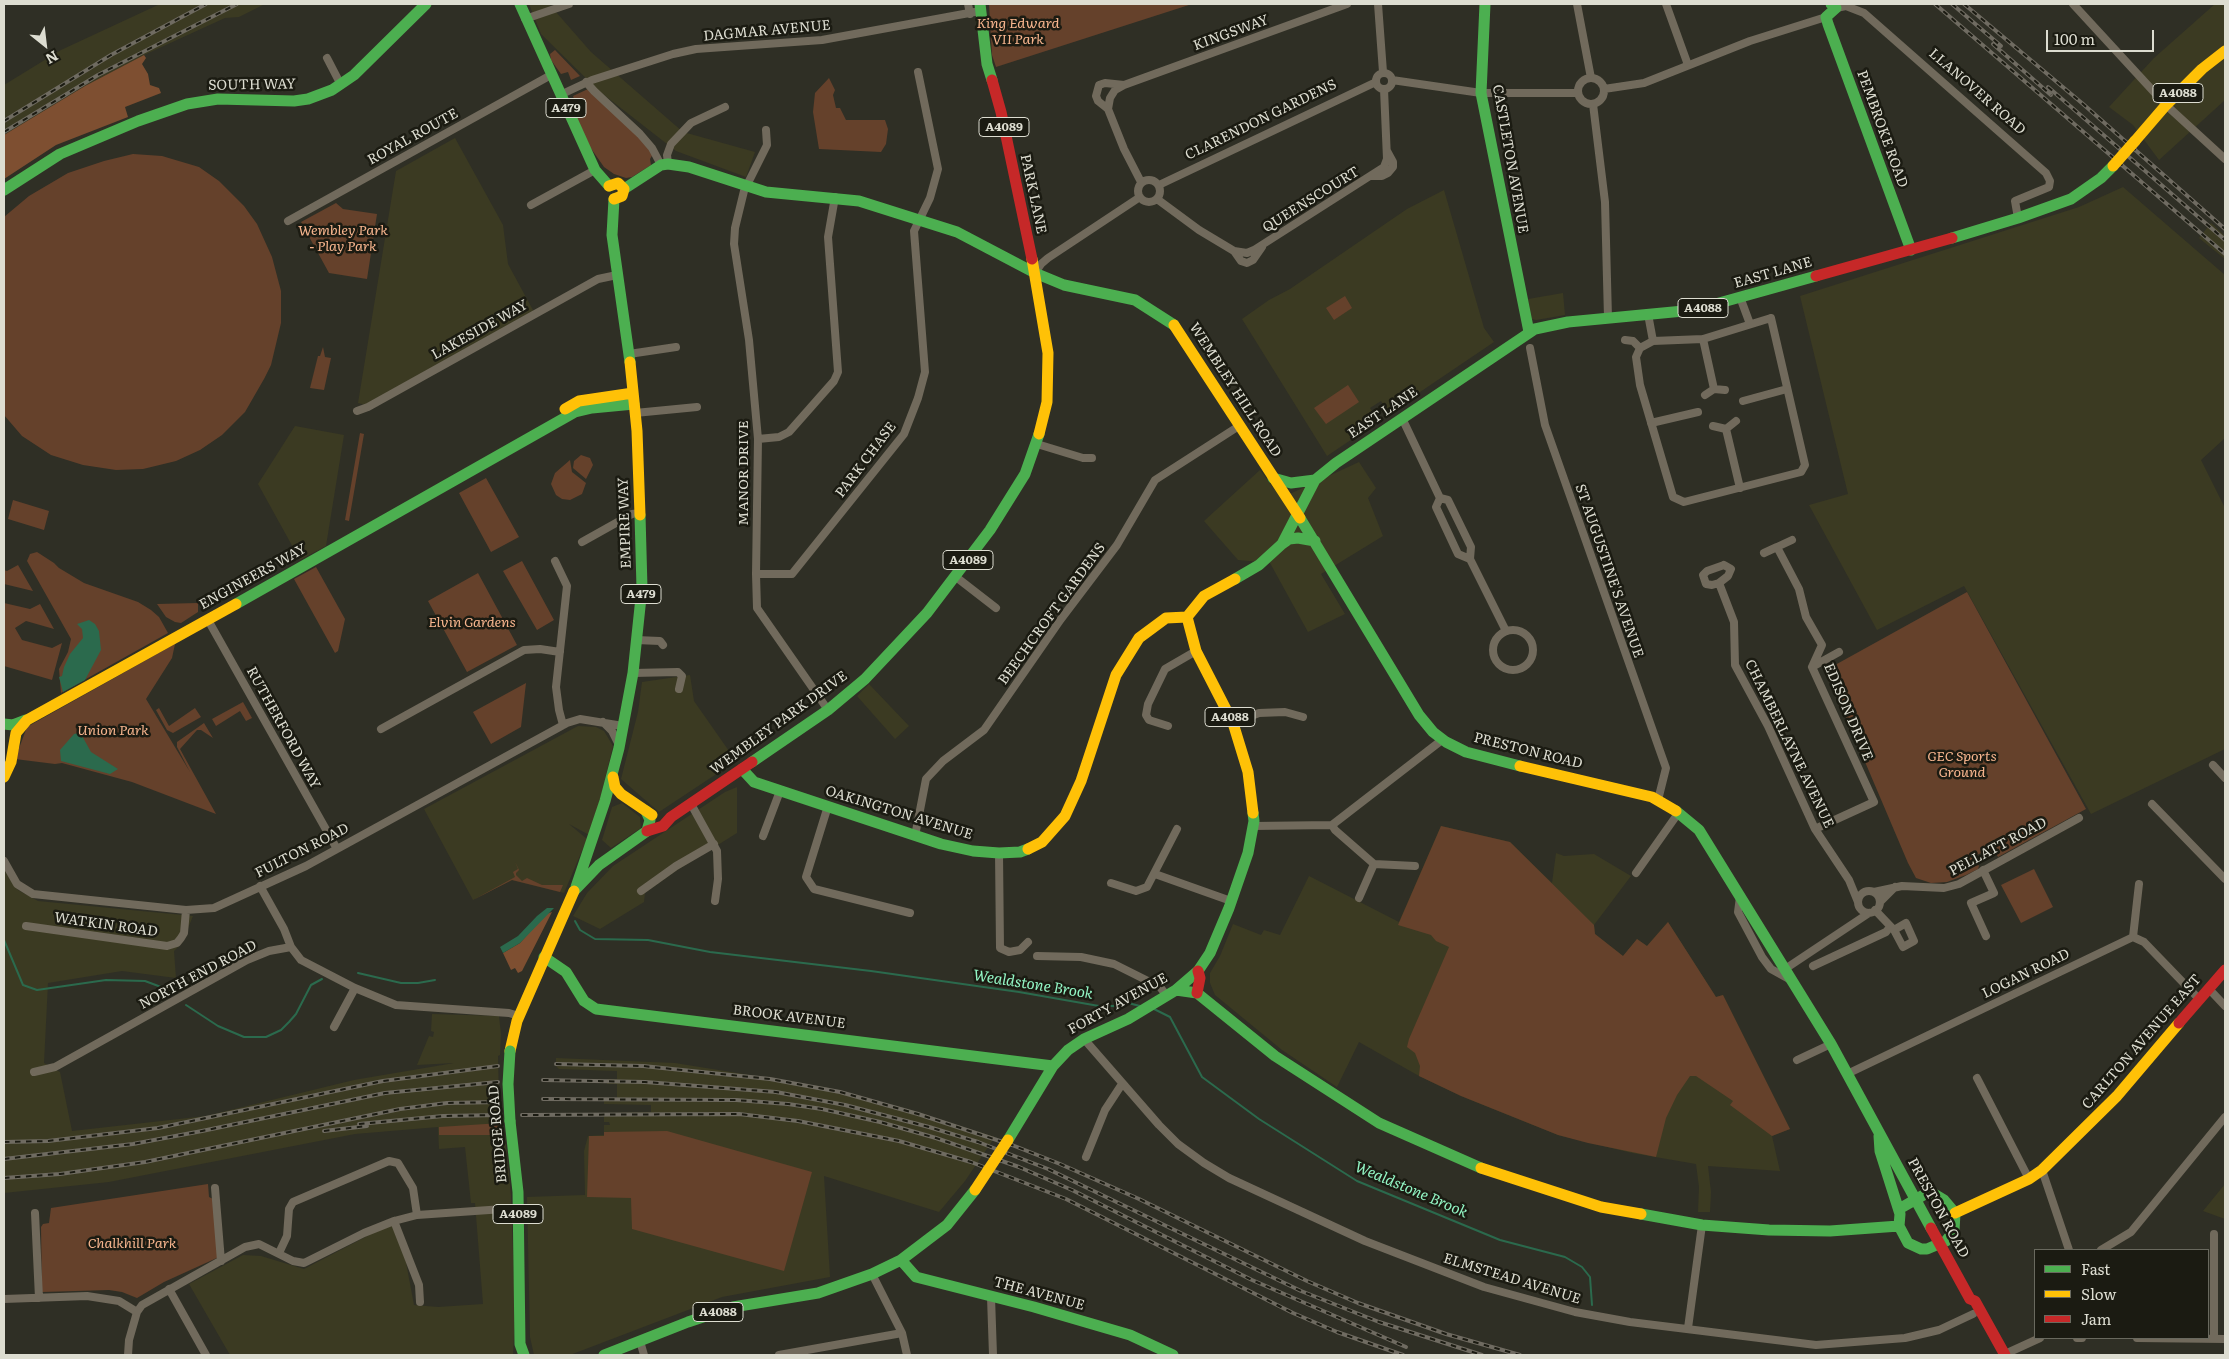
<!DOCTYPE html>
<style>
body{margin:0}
#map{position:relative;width:2229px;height:1359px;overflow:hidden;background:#2f2f25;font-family:Literata,serif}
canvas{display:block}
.frame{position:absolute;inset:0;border:5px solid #ddddd1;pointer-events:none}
.legend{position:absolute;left:2034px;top:1249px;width:175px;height:90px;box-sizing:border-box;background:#1b1b12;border:1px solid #69695e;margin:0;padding:6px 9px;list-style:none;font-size:15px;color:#ddddd1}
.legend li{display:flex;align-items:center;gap:10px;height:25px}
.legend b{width:25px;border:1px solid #69695e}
.north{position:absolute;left:20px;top:20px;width:50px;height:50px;-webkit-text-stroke:4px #1b1b12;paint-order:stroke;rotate:151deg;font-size:14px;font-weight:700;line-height:20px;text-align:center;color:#ddddd1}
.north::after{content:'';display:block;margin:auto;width:18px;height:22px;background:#ddddd1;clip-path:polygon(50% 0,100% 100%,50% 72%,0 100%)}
.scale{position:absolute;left:2046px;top:30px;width:108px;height:22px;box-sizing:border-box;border:2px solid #ddddd1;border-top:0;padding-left:6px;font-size:15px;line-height:18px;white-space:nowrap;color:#ddddd1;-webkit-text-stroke:4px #1b1b12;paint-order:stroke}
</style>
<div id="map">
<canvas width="2229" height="1359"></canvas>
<div class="frame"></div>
<ul class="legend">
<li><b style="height:6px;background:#4caf50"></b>Fast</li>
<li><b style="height:6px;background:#ffc107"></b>Slow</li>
<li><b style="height:6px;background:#c62828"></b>Jam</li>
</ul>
<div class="north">N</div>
<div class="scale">100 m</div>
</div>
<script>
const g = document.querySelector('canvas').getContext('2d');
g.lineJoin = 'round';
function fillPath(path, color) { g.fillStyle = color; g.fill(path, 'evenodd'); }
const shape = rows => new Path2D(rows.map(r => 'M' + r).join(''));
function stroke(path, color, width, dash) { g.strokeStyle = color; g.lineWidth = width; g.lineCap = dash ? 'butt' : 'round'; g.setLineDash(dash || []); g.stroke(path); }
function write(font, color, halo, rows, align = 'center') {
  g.font = font + ' Literata,serif'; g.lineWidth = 5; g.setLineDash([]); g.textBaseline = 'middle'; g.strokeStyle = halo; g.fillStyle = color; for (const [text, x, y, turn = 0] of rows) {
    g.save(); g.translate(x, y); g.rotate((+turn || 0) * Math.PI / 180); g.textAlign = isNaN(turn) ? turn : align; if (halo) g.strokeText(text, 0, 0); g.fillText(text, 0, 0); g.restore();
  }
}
const built = shape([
 [160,4,265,4,239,17,225,18,144,55,85,86,4,135,4,85,61,50],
 [529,4,549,4,591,52,683,132,755,152,746,177,676,151,599,91,541,34],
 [2215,4,2225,4,2225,100,2159,160,2133,125,2109,107,2154,58],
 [455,138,503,225,508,264,534,312,365,405,358,403,396,171],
 [2123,187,2225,275,2225,438,2201,460,2225,508,2225,749,2091,814,1964,586,1877,630,1809,505,1848,494,1800,296,2079,207],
 [1444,190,1484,328,1494,342,1389,413,1381,401,1370,408,1379,421,1327,456,1242,319,1269,300,1290,289,1407,209],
 [2211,223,2225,236,2225,259,2199,238],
 [1563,293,1565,315,1536,320,1532,319,1528,299],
 [295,426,344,435,326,546,300,560,258,484],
 [1359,462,1376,488,1368,498,1383,536,1321,574,1345,614,1308,632,1270,563,1238,560,1204,521,1260,470,1281,498],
 [690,675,694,701,736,761,659,812,621,779,638,712,642,682],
 [869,684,909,726,895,739,857,696],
 [578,726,596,727,604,731,613,746,591,836,569,824,587,839,564,893,512,880,473,900,424,809],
 [737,787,737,833,676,871,645,893,644,902,600,929,573,916,587,893,613,866,725,792],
 [622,803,640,817,641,828,611,848,602,840,612,807],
 [1441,826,1510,842,1552,883,1556,853,1564,856,1594,854,1631,876,1594,925,1595,934,1623,956,1637,939,1647,946,1668,922,1716,997,1723,995,1790,1129,1772,1136,1780,1171,1708,1166,1711,1192,1710,1212,1698,1212,1699,1187,1696,1164,1632,1153,1558,1135,1461,1096,1419,1076,1359,1042,1337,1087,1282,1050,1215,995,1210,983,1210,973,1220,956,1233,924,1261,935,1264,930,1280,935,1309,876,1399,922],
 [4,866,18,890,38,901,193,916,182,943,174,951,176,978,122,971,48,983,44,1063,60,1072,72,1131,206,1116,354,1080,454,1063,417,1065,429,1036,433,1037,434,1032,431,1031,432,1014,499,1016,501,1034,500,1055,498,1056,499,1098,502,1135,505,1135,511,1195,515,1313,513,1355,230,1355,189,1284,243,1255,261,1256,304,1269,398,1220,414,1305,438,1307,483,1304,475,1203,471,1203,465,1147,439,1149,438,1127,355,1134,109,1182,4,1193],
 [556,1058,675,1063,824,1087,907,1109,995,1137,965,1181,939,1212,824,1176,830,1277,722,1297,570,1355,534,1355,530,1337,527,1197,585,1195,584,1151,588,1136,604,1135,604,1125,610,1125,609,1122,604,1122,604,1113,651,1112,651,1105,604,1104,604,1098,617,1098,617,1084,607,1084,607,1079,617,1079,617,1071,559,1069,556,1066],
 [2225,1184,2225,1219,2203,1211]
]);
const green = shape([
 [989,4,1192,4,996,67,992,55],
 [555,50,580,76,571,80,568,72,561,74,551,60,550,54],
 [829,78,835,90,833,95,836,108,840,108,846,120,885,120,888,129,886,144,881,152,819,149,813,112,815,93],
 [588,89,644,141,653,154,650,159,651,165,632,177,626,178,614,174,604,167,590,147,576,116,579,114,573,96],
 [133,154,162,156,199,167,219,181,244,206,257,224,272,257,281,291,281,323,271,365,264,379,245,412,222,435,200,450,176,461,143,469,116,470,83,465,51,455,22,436,4,415,4,217,29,196,68,173,104,161],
 [336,203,343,209,377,214,367,279,329,273,301,222],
 [1345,296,1352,308,1334,320,1326,308],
 [323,347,325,357,331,358,324,390,310,388,318,356,320,356],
 [1348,385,1359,402,1326,424,1314,408],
 [360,433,364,434,349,521,345,520],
 [581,455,590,458,593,465,586,479,573,468,574,461],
 [570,460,572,472,586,483,582,494,570,500,562,499,556,495,551,484,555,473],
 [486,478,519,537,491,552,459,493],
 [13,500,49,511,44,530,8,519],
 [37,552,54,563,59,568,84,583,138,602,151,610,159,617,168,633,61,693,59,669,68,652,71,639,27,561,30,554],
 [522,561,554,620,537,630,503,571],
 [18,565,33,591,4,584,4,570,7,571],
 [316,567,345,619,338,651,335,653,294,579],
 [478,573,517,645,467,672,428,601],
 [1967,592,2086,809,1998,857,1995,851,1988,859,1984,852,1974,856,1979,866,1978,869,1966,875,1947,882,1931,883,1916,878,1908,863,1826,670],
 [4,603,30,609,40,604,54,629,26,621,15,628,22,640,52,648,62,643,52,680,4,666],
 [198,603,198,612,181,623,175,622,166,617,157,604],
 [175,644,172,658,146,699,190,772,177,747,177,742,204,723,213,738,201,730,197,730,180,749,216,814,132,782,62,763,55,764,15,759,27,727],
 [526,683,521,727,491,744,473,712],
 [243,702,252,718,246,721,240,711,216,726,212,719],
 [159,708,169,726,195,708,201,717,173,733,167,730,156,710],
 [1441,826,1510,842,1594,925,1595,934,1623,956,1637,939,1647,946,1668,922,1716,997,1723,995,1790,1129,1772,1136,1730,1105,1733,1101,1696,1076,1690,1076,1677,1095,1666,1118,1656,1157,1588,1143,1558,1135,1461,1096,1419,1076,1420,1066,1415,1053,1407,1047,1409,1039,1449,947,1436,941,1431,935,1398,925],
 [515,862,519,870,516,873,516,875,522,881,527,878,542,885,563,885,560,892,512,880,473,900,515,877,513,872,518,869],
 [2034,869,2053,907,2021,923,2001,885],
 [501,1123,502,1135,439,1135,439,1127],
 [667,1131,812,1172,784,1271,632,1229,631,1198,587,1197,589,1136,604,1136,604,1132],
 [208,1184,209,1197,215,1200,219,1257,164,1282,137,1298,122,1292,109,1290,42,1292,41,1227,43,1224,49,1223,51,1208]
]);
const forest = shape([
 [144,55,146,58,142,64,148,74,150,85,159,88,161,93,125,107,128,117,56,145,4,179,4,135,85,86],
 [552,912,522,971,518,973,515,968,511,970,503,953,520,943,546,914]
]);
const water = shape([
 [89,620,95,624,99,631,101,650,85,680,63,692,59,677,62,676,64,667,70,654,83,638,82,629,77,624],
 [78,733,81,734,91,752,118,769,110,774,61,761,60,750,74,734],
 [547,908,554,908,520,943,503,953,500,947,518,936,537,916]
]);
const stream = shape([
 [575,921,580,930,595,939,648,940,710,952,871,971,1019,992,1099,1006,1113,1006,1128,1003,1140,1006],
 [4,940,23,985,37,990,106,980,145,981,161,987,169,993],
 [358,973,401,983,418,983,435,980],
 [186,1005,218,1026,244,1037,266,1037,281,1030,289,1022,296,1014,311,985,322,979],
 [1154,1009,1170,1017,1202,1077,1259,1119,1357,1181,1500,1240,1565,1257,1582,1267,1590,1277,1592,1305]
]);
const street = shape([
 [968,4,970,14],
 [1378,4,1383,72],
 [1577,4,1591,78],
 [1666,4,1688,65],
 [2073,4,2166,105,2225,159],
 [1836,8,1846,6,1864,13,2046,173,2050,181,2049,187,2015,201,2018,218],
 [525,19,569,4],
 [327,58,341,85],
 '1376 81a8 8 0 1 1 16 0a8 8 0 1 1-16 0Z',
 '1578 91a13 13 0 1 1 26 0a13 13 0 1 1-26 0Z',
 [1392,80,1481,93,1578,93],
 [586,82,594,91,640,134,652,148,661,165],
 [1604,89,1644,83,1750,41,1826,17],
 [560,95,592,80,673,54,696,49,822,40,980,11],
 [1593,104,1605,202,1608,318],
 [1108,109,1110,98,1115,90,1124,85],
 [766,130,767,145,744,191,735,228,734,244,749,340,758,439,756,574,757,608,828,710],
 [668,164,667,155,671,144,691,123,725,107],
 [1371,176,1382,176,1388,173,1393,167,1393,162,1387,151],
 '1138 191a11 11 0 1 1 22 0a11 11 0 1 1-22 0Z',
 [1141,182,1124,149,1108,109,1098,101,1096,96,1099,85,1105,83,1124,85,1347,4],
 [1159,185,1376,82],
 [1157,199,1199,230,1234,251,1247,253,1254,250,1384,167,1387,159,1384,89],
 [531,205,595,170],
 [288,221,551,75],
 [1234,251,1241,261,1247,263,1253,260,1262,247],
 [1035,273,1041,264,1048,258,1140,197],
 [1740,297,1750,324],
 [1648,314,1653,341],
 [1771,318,1805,465,1801,472,1684,502,1673,497,1640,385,1636,357,1640,348,1653,341,1703,339,1771,318],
 [1703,339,1714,389],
 [1625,340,1633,341,1640,348],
 [1530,348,1545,425,1666,768,1658,800],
 [629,354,676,347],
 [1705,395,1714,389,1725,390],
 [1743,401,1787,389],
 [357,411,368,407,598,279,617,275],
 [635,413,697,407],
 [1402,418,1440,498],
 [1651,423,1698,412],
 [1713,426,1726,429,1736,421],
 [1726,429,1740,488],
 [758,439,779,437,789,432,834,381,838,372,828,237,835,197],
 [1037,444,1083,458,1092,458],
 [1440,498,1448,500,1471,547,1470,559,1506,631],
 [1440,498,1436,507,1458,554,1470,559],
 [582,542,632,514,640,513],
 [1777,547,1792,540],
 [1764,553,1777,547,1799,589,1806,617,1822,645,1812,667,1874,802,1815,829],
 [555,561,567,586,556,687,559,710,563,725],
 [1724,565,1731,569,1728,576,1719,583,1712,585,1706,584,1703,575,1707,571,1724,565],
 [756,574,792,574,904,434,918,398,925,372,914,231,930,198,938,169,918,72],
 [956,577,996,608],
 [1719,583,1734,622,1735,665,1768,726,1815,829,1849,880,1858,902],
 [208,620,337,849],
 '1493 650a20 20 0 1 1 40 0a20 20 0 1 1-40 0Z',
 [636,640,660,641,663,645],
 [1812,667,1839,652],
 [633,673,678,672,682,676,679,689],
 [603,722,612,731,619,745],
 [1233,723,1259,713,1285,712,1303,717],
 [1168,726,1149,720,1146,715,1148,704,1165,669,1196,651],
 [381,729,524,650,540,649,560,652],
 [2213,765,2225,778],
 [691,804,717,851,718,879,715,901],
 [2152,804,2225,879],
 [828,806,806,877,814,889,910,913],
 [1332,825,1442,740],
 [1332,825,1335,830,1374,864,1415,866],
 [1253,826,1332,825],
 [763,836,780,791],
 [915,836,926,779,943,761,984,730,1061,619,1117,545,1155,480,1239,426],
 [999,853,1000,948,1009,952,1020,950,1028,942],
 [4,861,17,884,33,894,186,910,214,908,306,866,567,723,580,719,623,726],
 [1983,870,1994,893,1971,903,1986,936],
 [1636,873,1679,812],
 [1155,874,1231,901],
 [1111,883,1136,891,1147,887,1177,829],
 [260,886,284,929,291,947],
 [641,891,676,866,714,844],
 '1858 902a11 11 0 1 1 22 0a11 11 0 1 1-22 0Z',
 [1874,892,1902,886,1944,888,1959,884,2079,818],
 [1740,897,1738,912,1762,957,1771,969,1789,979],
 [1359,898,1374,864],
 [1880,902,1895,887],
 [1875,910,1894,930,1903,947,1914,941,1906,923,1894,930],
 [26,926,167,946,177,943,181,938,184,933,186,910],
 [2133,937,2139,884],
 [1037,956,1081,957,1114,964,1160,987,1167,996],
 [1813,966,1886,932,1890,927],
 [1785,969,1869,913],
 [2209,989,2225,1006],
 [334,1027,355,988],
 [1084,1039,1159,1125,1178,1144,1204,1163,1229,1178,1365,1241,1484,1287,1575,1312,1630,1322,1816,1345,1905,1338,1939,1330,1973,1314],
 [1797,1060,1831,1044],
 [34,1072,55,1067,247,960,269,951,291,947,301,960,355,988,396,1005,509,1013,519,1016],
 [1847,1074,2133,937,2144,942,2200,1000],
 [1977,1078,2029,1179],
 [1086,1157,1105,1110,1122,1084],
 [2042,1170,2069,1250],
 [215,1188,221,1261],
 [35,1213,39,1298],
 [394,1221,419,1285,420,1302],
 [2214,1234,2214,1338],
 [2101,1250,2131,1232,2225,1117],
 [279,1253,287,1236,289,1209,293,1202,389,1161,398,1163,413,1188,417,1215],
 [872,1274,902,1333,907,1355],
 [169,1289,206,1355],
 [991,1297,993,1355],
 [4,1299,87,1296,119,1301,137,1312],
 [1688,1328,1702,1225],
 [2077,1338,2082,1338],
 [2137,1338,2225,1339],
 [640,1341,644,1355],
 [2005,1354,2040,1338],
 [128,1355,129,1340,137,1312,142,1305,245,1247,259,1244,293,1261,304,1263,364,1233,394,1221,417,1215,518,1208],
 [779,1355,902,1333]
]);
const fast = shape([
 [520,4,595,170,609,186],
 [980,4,987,64,992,80],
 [1485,4,1481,93,1529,332],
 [1831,4,1836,8,1826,17,1828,24,1911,250],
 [624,189,661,165,668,164,689,167,766,192,859,201,957,232,1035,273,1064,285,1135,300,1174,325],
 [4,190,60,154,138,121,187,104,218,99,294,101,308,99,332,90,354,75,426,4],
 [614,199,612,235,630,362],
 [1952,238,2018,218,2071,199,2101,178,2113,166],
 [1273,478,1291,483,1315,480],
 [1300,518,1419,715,1433,732,1446,742,1466,752,1520,766],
 [1282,544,1289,539,1298,538,1315,541],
 [1235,579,1259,565,1282,544,1315,480,1336,463,1535,329,1568,322,1694,310,1816,276],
 [236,604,575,412,592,408,634,404],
 [4,724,13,725,26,720],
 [752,762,828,710,865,679,927,613,990,530,1025,474,1039,434],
 [742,769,754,782,941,844,973,851,999,853,1020,852,1028,849],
 [1676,811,1699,830,1831,1044,1931,1228],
 [576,887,605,801,619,748,633,673,642,588,640,515],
 [574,891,599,865,647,831,650,820,646,811],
 [544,957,566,972,584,1001,596,1009,1053,1066],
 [1176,990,1197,993,1275,1056,1379,1123,1481,1168],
 [510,1121,518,1192,520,1344,524,1355],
 [1879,1136,1880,1151,1900,1214,1899,1226,1908,1243,1921,1249,1927,1249,1946,1241,1954,1231,1955,1213,1944,1200,1934,1194,1927,1193,1899,1209],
 [1008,1140,1053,1066,1068,1050,1084,1039,1128,1019,1176,990,1198,971,1210,953,1229,908,1248,853,1254,821,1253,813],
 [1641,1214,1702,1225,1769,1230,1830,1231,1899,1226],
 [901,1260,916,1277,1034,1307,1130,1335,1173,1355],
 [604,1355,688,1322,733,1307,818,1293,872,1274,901,1260,947,1225,975,1190]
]);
const slow = shape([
 [2135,141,2166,105,2202,69,2225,51],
 [609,186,618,183,624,189,622,196,614,199],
 [1032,259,1048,353,1047,402,1039,434],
 [1174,325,1300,518],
 [630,362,637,431,640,515],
 [565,409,579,401,633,393],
 [1235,579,1204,596,1187,617,1196,651,1233,723,1248,772,1253,813],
 [1520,766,1652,797,1676,811],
 [4,777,11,762,16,733,27,720,236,604],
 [613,777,615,787,621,794,652,815],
 [1028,849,1042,842,1065,816,1081,781,1116,675,1139,638,1166,618,1187,617],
 [510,1051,517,1021,574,891],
 [1481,1168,1601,1207,1641,1214],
 [1955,1213,2029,1179,2042,1170,2117,1096,2179,1023]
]);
const jam = shape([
 [992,80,1001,112,1032,259],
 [1816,276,1952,238],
 [647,831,663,826,671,817,752,762],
 [1197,993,1200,978,1198,971],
 [2179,1023,2225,970],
 [1931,1228,1970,1299,1975,1301,2005,1355]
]);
const rail = shape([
 [1935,4,2225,254],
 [1952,4,2001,46],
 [1964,4,2083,104,2225,229],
 [1993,44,2051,95],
 [2048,87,2225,240],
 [4,121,111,55,206,4],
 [4,132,98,75,237,4],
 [556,1064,643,1066,770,1079,840,1092,918,1114,1012,1145,1060,1164,1139,1199,1307,1281,1358,1303,1446,1334,1520,1355],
 [543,1080,645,1082,776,1092,845,1105,929,1127,978,1142,1048,1169,1301,1291,1379,1322,1482,1355],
 [543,1099,736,1100,788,1104,822,1109,880,1122,936,1138,1019,1167,1072,1190,1252,1280,1406,1347],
 [522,1115,739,1114,798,1121,899,1141,971,1162,1066,1199,1293,1313,1337,1332,1403,1355],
 [359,1124,443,1116,500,1115],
 [324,1131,367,1126],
 [4,1142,48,1141,158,1128,383,1081,498,1066],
 [4,1159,133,1144,202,1131,385,1093,498,1082],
 [4,1178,60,1174,145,1162,400,1109,447,1103,499,1102]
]);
const fastBridge = shape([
 [510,1051,508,1084,510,1121]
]);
const slowBridge = shape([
 [2113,166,2135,141],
 [975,1190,1008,1140]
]);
const shields = [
 [2178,93,50],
 [566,108,40],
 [1004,127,50],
 [1703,308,50],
 [968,560,50],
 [641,594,40],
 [1230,717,50],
 [518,1214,50],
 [718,1312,50]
];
const shieldNames = [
 ["A4088",2178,93],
 ["A479",566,108],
 ["A4089",1004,127],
 ["A4088",1703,308],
 ["A4089",968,560],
 ["A479",641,594],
 ["A4088",1230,717],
 ["A4089",518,1214],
 ["A4088",718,1312]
];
const parkNames = [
 ["King Edward",1018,24],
 ["VII Park",1018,40],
 ["Wembley Park",343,231],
 ["- Play Park",343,247],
 ["Elvin Gardens",472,623],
 ["Union Park",113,731],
 ["GEC Sports",1962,757],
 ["Ground",1962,773],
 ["Chalkhill Park",132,1244]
];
const streetNames = [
 ["DAGMAR AVENUE",767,31,-5],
 ["KINGSWAY",1231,33,-20],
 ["SOUTH WAY",252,85,-1],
 ["LLANOVER ROAD",1977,92,41],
 ["CLARENDON GARDENS",1261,120,-26],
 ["PEMBROKE ROAD",1882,129,70],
 ["ROYAL ROUTE",413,137,-29],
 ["CASTLETON AVENUE",1510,159,80],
 ["PARK LANE",1033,194,78],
 ["QUEENSCOURT",1311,200,-32],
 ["EAST LANE",1773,273,-16],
 ["LAKESIDE WAY",480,330,-29],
 ["WEMBLEY HILL ROAD",1235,390,57],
 ["EAST LANE",1383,413,-34],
 ["PARK CHASE",866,460,-53],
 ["MANOR DRIVE",744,473,-90],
 ["EMPIRE WAY",625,523,-92],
 ["ST AUGUSTINE'S AVENUE",1609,571,71],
 ["ENGINEERS WAY",253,577,-29],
 ["BEECHCROFT GARDENS",1052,614,-54],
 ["EDISON DRIVE",1848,712,67],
 ["WEMBLEY PARK DRIVE",779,723,-36],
 ["RUTHERFORD WAY",283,728,61],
 ["CHAMBERLAYNE AVENUE",1789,744,64],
 ["PRESTON ROAD",1528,751,14],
 ["OAKINGTON AVENUE",899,813,17],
 ["PELLATT ROAD",1998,847,-28],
 ["FULTON ROAD",302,851,-27],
 ["WATKIN ROAD",106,925,8],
 ["LOGAN ROAD",2026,974,-26],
 ["NORTH END ROAD",198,975,-28],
 ["FORTY AVENUE",1118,1004,-29],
 ["BROOK AVENUE",789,1017,7],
 ["CARLTON AVENUE EAST",2142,1042,-49],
 ["BRIDGE ROAD",498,1134,-95],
 ["PRESTON ROAD",1938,1208,61],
 ["ELMSTEAD AVENUE",1512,1279,17],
 ["THE AVENUE",1039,1294,15]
];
const waterNames = [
 ["Wealdstone Brook",1033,985,9],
 ["Wealdstone Brook",1411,1190,23]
];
fillPath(built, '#3b3a22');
fillPath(green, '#65412b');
fillPath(forest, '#7e4f31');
fillPath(water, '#2b6a4d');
stroke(stream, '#2b6a4d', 2);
stroke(street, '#716a5c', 8);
stroke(fast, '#4caf50', 11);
stroke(slow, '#ffc107', 11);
stroke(jam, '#c62828', 11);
stroke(rail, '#6f6b61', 4);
stroke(rail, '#1b1b12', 2, [5.5]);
stroke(fastBridge, '#4caf50', 11);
stroke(slowBridge, '#ffc107', 11);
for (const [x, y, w] of shields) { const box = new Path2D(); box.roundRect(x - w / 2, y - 9.5, w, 19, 4); g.fillStyle = '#1b1b12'; g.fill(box); stroke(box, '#ddddd1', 1); }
write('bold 12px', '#ddddd1', null, shieldNames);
write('italic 14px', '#f7b58e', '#1b1b12', parkNames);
write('14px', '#ddddd1', '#1b1b12', streetNames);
write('italic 15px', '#93f6c5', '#1b1b12', waterNames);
</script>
